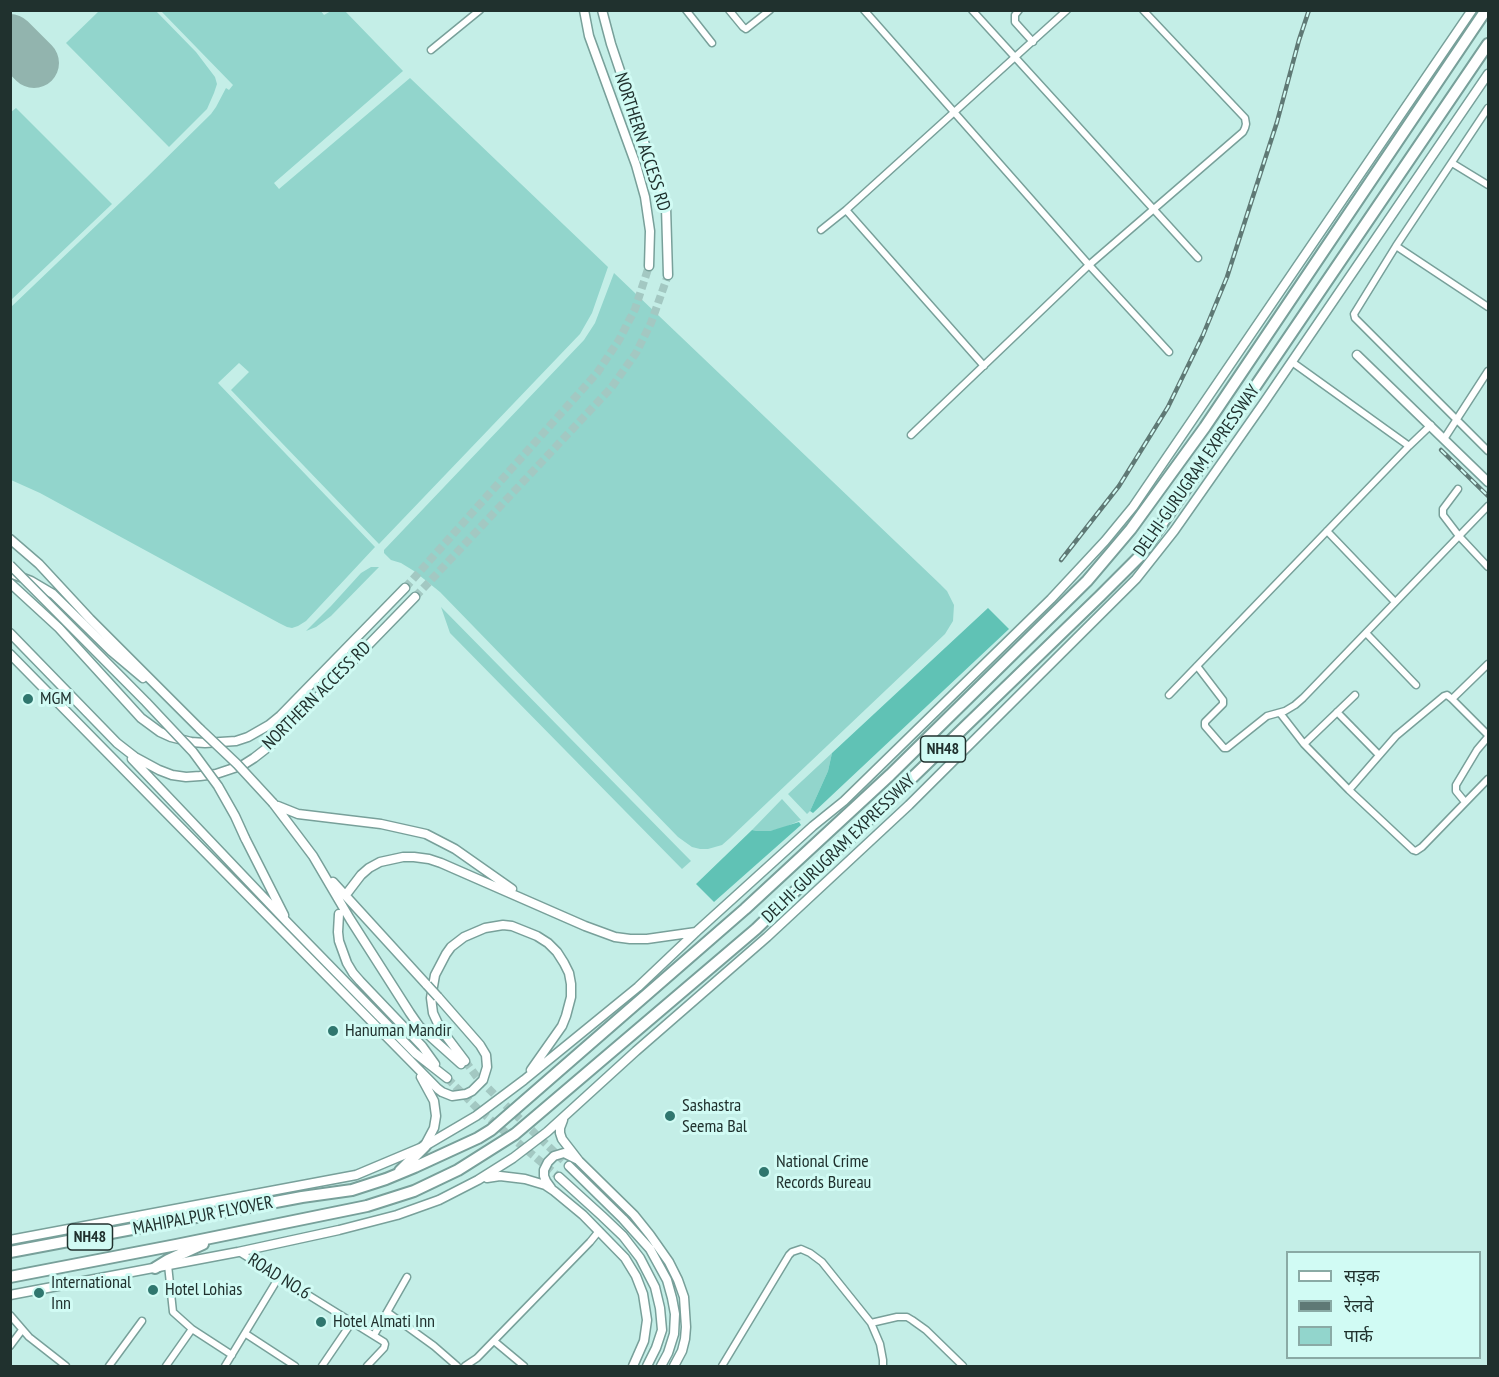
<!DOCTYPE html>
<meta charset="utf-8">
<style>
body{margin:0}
#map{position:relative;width:1499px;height:1377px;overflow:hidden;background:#c4eee7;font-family:"PT Sans Narrow","Noto Sans Devanagari",sans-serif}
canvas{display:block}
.frame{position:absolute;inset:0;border:12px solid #20312e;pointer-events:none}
.legend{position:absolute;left:1286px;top:1251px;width:195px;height:108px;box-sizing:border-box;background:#d1fbf4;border:2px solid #8aaaa5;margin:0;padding:8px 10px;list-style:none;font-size:18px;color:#20312e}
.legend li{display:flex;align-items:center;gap:12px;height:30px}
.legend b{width:30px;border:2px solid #8aaaa5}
</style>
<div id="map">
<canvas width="1499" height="1377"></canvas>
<div class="frame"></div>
<ul class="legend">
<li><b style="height:8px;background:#fff"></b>सड़क</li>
<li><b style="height:8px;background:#5f7975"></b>रेलवे</li>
<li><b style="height:16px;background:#92d5cc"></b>पार्क</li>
</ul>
</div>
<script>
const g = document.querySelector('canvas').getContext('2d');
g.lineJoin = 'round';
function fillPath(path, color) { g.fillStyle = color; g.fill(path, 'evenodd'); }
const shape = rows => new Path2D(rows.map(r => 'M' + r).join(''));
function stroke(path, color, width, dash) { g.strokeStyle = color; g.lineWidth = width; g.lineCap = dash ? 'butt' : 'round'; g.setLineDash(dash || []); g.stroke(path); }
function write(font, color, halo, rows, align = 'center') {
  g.font = font + ' "PT Sans Narrow",sans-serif'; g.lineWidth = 6; g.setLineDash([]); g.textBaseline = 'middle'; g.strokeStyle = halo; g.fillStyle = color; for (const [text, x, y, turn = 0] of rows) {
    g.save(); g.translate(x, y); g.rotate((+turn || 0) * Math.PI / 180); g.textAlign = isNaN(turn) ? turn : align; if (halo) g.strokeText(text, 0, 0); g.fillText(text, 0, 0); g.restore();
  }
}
const green = shape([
 [320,10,324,15,331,11,345,11,403,71,274,183,279,189,410,78,608,267,592,313,580,334,379,544,231,390,249,372,239,363,218,383,375,547,306,621,298,626,292,628,287,627,279,623,40,493,11,480,10,308,146,178,211,114,216,107,226,88,229,90,233,85,161,11],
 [99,11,156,11,196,52,215,77,217,84,214,93,207,109,169,147,66,43],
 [16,108,112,204,11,300,10,113],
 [614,273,940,584,947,591,954,605,953,621,945,634,730,838,722,845,708,849,700,849,692,847,678,837,440,592,414,571,401,563,391,560,384,553,384,550,584,340,595,323],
 [371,567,379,567,331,616,316,627,306,631,331,606,361,573],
 [441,607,691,861,682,869,450,633],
 [832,753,828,771,810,811,807,814,788,794],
 [782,799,801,820,783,828,770,831,757,831,752,830]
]);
const forest = shape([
 [988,608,1009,629,813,813,810,811,828,771,832,753],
 [799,822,801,825,714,902,696,884,752,830,757,831,770,831]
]);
const runway = shape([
 [10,39,34,63]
]);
const secondaryTunnel = shape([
 [405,588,597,373,619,340,635,309,649,266],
 [415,597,611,388,636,353,651,323,668,275],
 [465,1061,477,1077,495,1095,569,1166],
 [447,1078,479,1110,559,1177]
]);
const street = shape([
 [686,10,712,43],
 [729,10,743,27,746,29,770,10],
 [864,10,1089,265,1169,352],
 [972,10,1198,258],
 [1019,10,1015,15,1015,22,1033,42],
 [431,50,480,10],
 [1488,108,1396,246,1354,314,1355,318,1488,451],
 [1452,163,1488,185],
 [846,210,984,366],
 [821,230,846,210,1067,10],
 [1396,246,1488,307],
 [1292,362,1409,446],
 [911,435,1089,265,1243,132,1245,128,1246,124,1245,118,1143,10],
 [1444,439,1488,371],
 [1458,489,1443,509,1443,515,1459,536,1488,567],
 [1327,531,1395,602],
 [1366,633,1416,685],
 [1197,666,1223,700,1223,704,1205,722,1205,726,1224,748,1227,748,1267,716,1285,711,1295,705,1303,698,1488,506],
 [1169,695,1409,446,1431,425],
 [1452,699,1488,664],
 [1337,712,1379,755],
 [1280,713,1304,744,1349,790,1413,850,1416,851,1422,847,1488,779],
 [1304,744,1355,695],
 [1349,790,1396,736,1444,696,1447,695,1452,699,1488,735],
 [1465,802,1456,791,1456,785,1477,750,1488,737],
 [239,1252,384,1342,385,1344,384,1348,367,1366],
 [168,1265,173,1312,192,1329,232,1355],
 [387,1312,434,1346,457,1366],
 [10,1315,29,1337,66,1366],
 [871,1323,897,1317,907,1317,912,1320,926,1330,963,1366],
 [246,1334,295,1366],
 [374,1335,407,1277],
 [494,1341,524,1366],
 [10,1346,22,1330],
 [109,1366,142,1321],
 [166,1366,192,1329],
 [225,1366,279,1277],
 [322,1366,352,1322],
 [465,1366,477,1358,513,1321,590,1242,599,1231],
 [722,1366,789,1255,792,1252,801,1249,810,1253,822,1262,871,1323,880,1344,883,1360,883,1366]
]);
const secondary = shape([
 [584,10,589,36,636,165,645,197,650,231,649,266],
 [602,10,611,44,666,207,668,275],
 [1357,355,1488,482],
 [10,539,39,564,90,619,200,729],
 [10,573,31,581,53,594,111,651,143,678],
 [10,583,59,628,141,718,160,732,171,737,191,742,205,743,236,741,248,737,269,725,280,716,405,588],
 [10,633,117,743,135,757,159,770,172,775,186,777,200,776,216,774,243,765,254,758,272,744,415,597],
 [10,654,438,1089,442,1092,452,1096,466,1094,472,1091,483,1080,487,1067,486,1055,480,1045,438,997],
 [132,759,288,923,415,1053,447,1078],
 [273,803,313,856,350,919,410,1013,419,1026,432,1038,461,1064],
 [278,806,298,814,381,824,426,834,455,849,512,889],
 [245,838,284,915],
 [333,882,427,985],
 [348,892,361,875,369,868,380,862,403,857,414,857,429,859,441,863,585,926,615,937,630,939,647,939,696,932],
 [339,914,338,932,339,941,347,963,353,973,360,981,422,1046,435,1064],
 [465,1061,440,1028,433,1013,431,998,435,975,446,954,451,947,464,937,485,928,503,925,512,926,537,936,548,943,557,952,564,963,569,973,571,984,571,997,566,1016,562,1026,531,1070],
 [421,1077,434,1101,436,1116,434,1128,425,1145],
 [563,1120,560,1128,560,1133,562,1139,579,1161,634,1215,650,1235,669,1262,678,1280,684,1297,686,1327,685,1339,682,1351,674,1366],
 [569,1166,623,1219,650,1249,667,1280,672,1298,675,1314,674,1334,668,1353,661,1366],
 [559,1177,602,1216,623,1236,640,1258,655,1287,660,1308,662,1330,656,1348,647,1366],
 [487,1178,500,1176,525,1179,545,1185,554,1191,583,1215,625,1258,636,1276,643,1294,647,1320,644,1341,633,1366],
 [551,1188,546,1181,544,1176,544,1170,548,1162,554,1156,564,1153,576,1159],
 [10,1240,356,1175,425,1146,476,1116,524,1080,638,987,696,932,813,826,844,801,1051,599,1105,541,1133,507,1472,10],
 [10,1295,238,1252,339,1230,397,1215,439,1200,478,1180,513,1158,547,1132,636,1051,767,937,909,805,1136,579,1174,531,1263,404,1488,74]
]);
const highway = shape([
 [400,1171,425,1146],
 [10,1252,302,1197,352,1190,386,1179,415,1167,478,1138,491,1130,745,909,890,775,1087,581,1131,529,1205,427,1486,10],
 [155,1268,168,1260,203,1244],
 [10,1277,176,1245,367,1206,414,1191,458,1170,515,1134,756,929,1100,596,1140,556,1488,44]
]);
const rail = shape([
 [1441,450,1488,496],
 [1061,560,1119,486,1168,407,1203,335,1227,277,1277,122,1299,40,1309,10]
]);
const secondaryBridge = shape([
 [10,565,146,702,193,752,218,786,235,816,245,838],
 [200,729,237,764,273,803],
 [427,985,438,997]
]);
const markers = [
 [28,699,6,"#2f766e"],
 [333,1031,6,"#2f766e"],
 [670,1116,6,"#2f766e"],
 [764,1172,6,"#2f766e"],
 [153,1290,6,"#2f766e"],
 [39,1293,6,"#2f766e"],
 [321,1322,6,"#2f766e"]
];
const shields = [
 [943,749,45],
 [90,1237,45]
];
const shieldNames = [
 ["NH48",943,749],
 ["NH48",90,1237]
];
const streetNames = [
 ["NORTHERN ACCESS RD",642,142,72],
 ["DELHI-GURUGRAM EXPRESSWAY",1197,471,-55],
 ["NORTHERN ACCESS RD",317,696,-45],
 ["DELHI-GURUGRAM EXPRESSWAY",839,849,-44],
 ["MAHIPALPUR FLYOVER",203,1216,-11],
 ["ROAD NO.6",279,1277,32]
];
const poiNames = [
 ["MGM",40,699],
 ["Hanuman Mandir",345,1031],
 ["Sashastra",682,1106],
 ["Seema Bal",682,1127],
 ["National Crime",776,1162],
 ["Records Bureau",776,1183],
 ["International",51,1283],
 ["Inn",51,1304],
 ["Hotel Lohias",165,1290],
 ["Hotel Almati Inn",333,1322]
];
fillPath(green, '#92d5cc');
fillPath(forest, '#60c2b5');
stroke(runway, '#92b4ae', 50);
stroke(secondaryTunnel, '#a3c8c2', 8, [8, 4]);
stroke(street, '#78a09a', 9);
stroke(secondary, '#78a09a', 11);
stroke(highway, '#78a09a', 14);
stroke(street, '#fff', 6);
stroke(secondary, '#fff', 8);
stroke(highway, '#fff', 10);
stroke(rail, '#5f7975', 4.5);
stroke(rail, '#d1fbf4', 2, [7]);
stroke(secondaryBridge, '#78a09a', 11, []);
stroke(secondaryBridge, '#fff', 8);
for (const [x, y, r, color] of markers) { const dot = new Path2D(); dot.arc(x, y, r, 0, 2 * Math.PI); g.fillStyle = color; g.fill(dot); stroke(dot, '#d1fbf4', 2); }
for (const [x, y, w] of shields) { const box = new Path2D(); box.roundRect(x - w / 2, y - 13, w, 26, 4.5); g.fillStyle = '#d1fbf4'; g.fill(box); stroke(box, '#20312e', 1.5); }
write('bold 16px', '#20312e', null, shieldNames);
write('18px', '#20312e', '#d1fbf4', streetNames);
write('18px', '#20312e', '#d1fbf4', poiNames, 'left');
</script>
